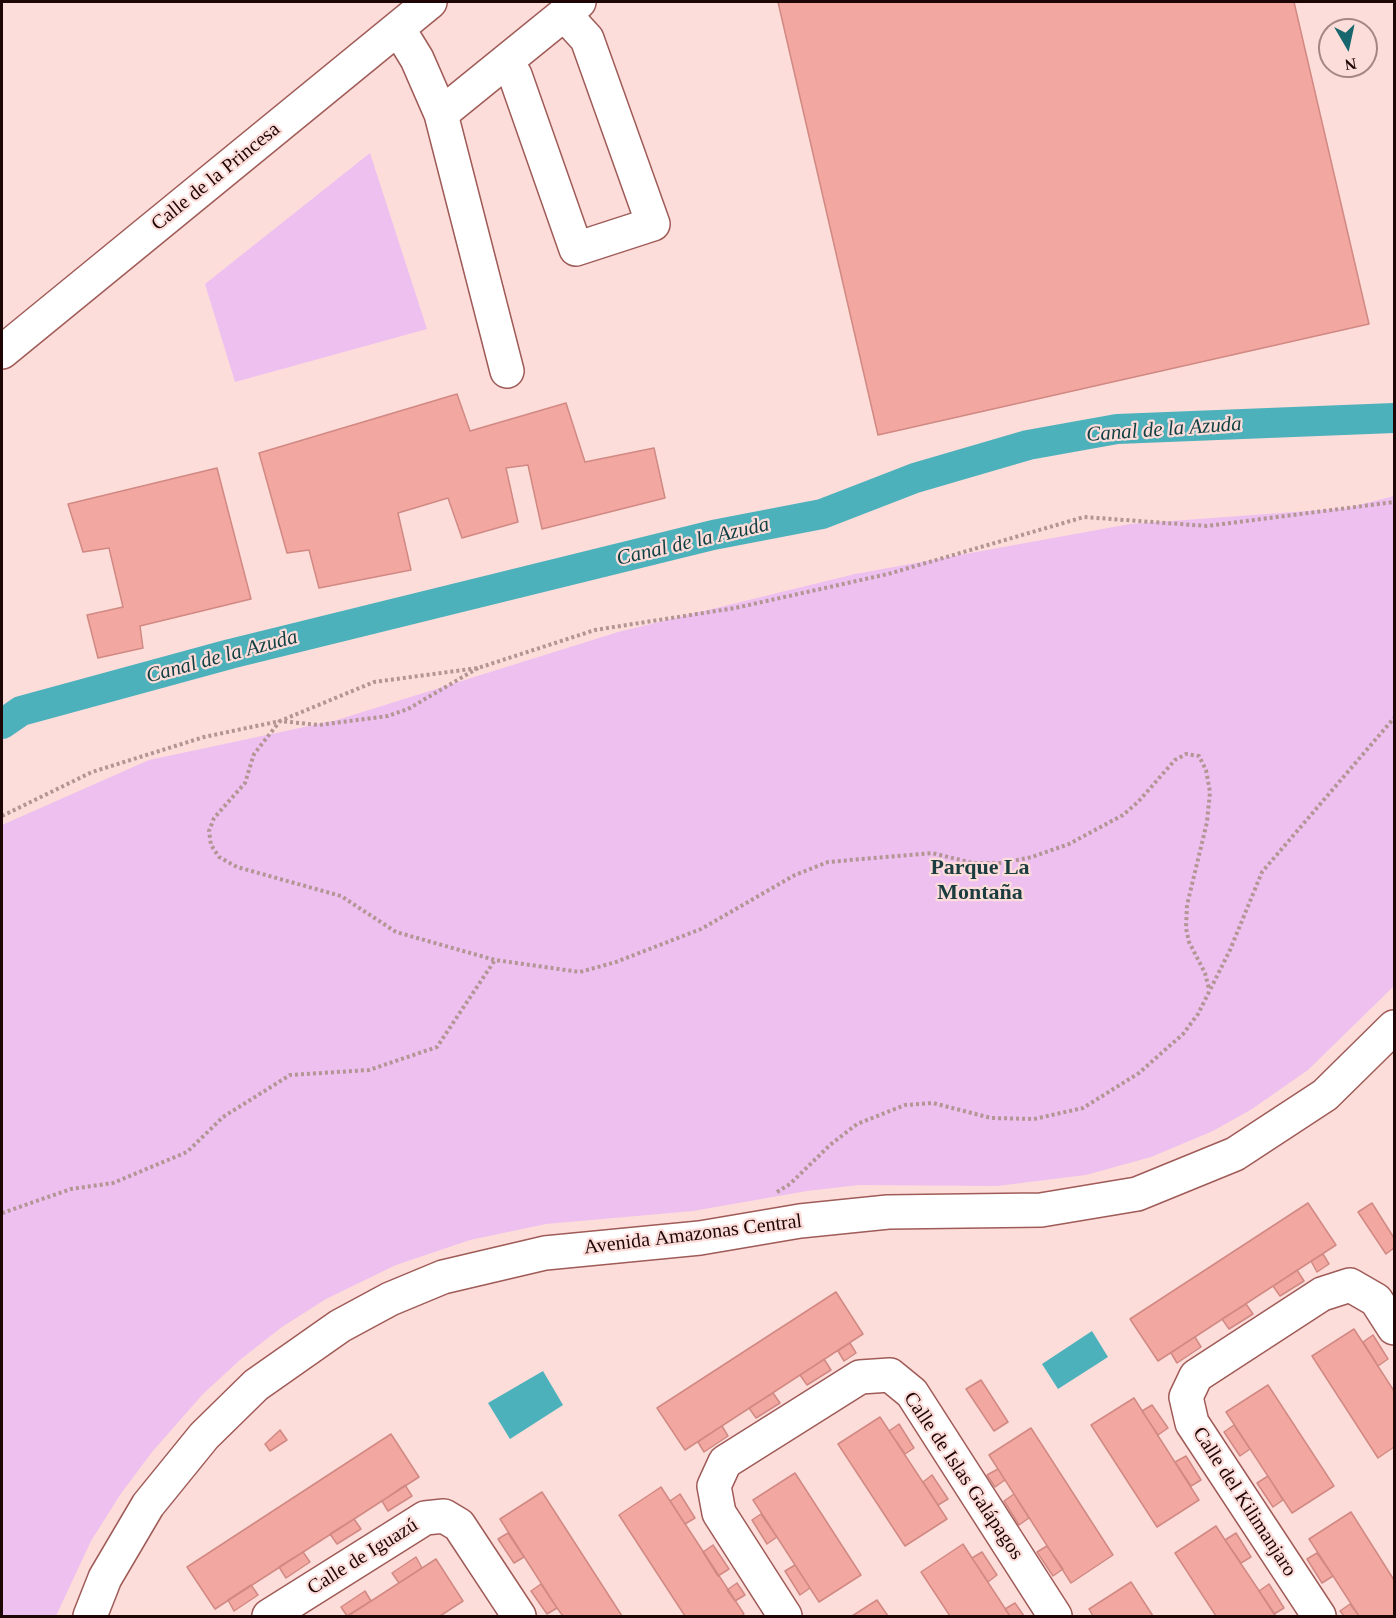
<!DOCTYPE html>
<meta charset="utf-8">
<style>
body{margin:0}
#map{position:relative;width:1396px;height:1618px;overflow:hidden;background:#fdddda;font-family:Georgia,serif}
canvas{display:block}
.frame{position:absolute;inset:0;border:3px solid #1f0606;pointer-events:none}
.north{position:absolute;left:1318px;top:18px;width:60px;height:60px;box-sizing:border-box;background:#fdddda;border:2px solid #a48785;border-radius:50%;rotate:171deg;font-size:16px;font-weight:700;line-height:24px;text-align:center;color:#1f0606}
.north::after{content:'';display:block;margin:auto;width:21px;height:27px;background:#18666d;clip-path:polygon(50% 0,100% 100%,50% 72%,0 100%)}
</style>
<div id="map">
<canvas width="1396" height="1618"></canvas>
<div class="frame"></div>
<div class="north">N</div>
</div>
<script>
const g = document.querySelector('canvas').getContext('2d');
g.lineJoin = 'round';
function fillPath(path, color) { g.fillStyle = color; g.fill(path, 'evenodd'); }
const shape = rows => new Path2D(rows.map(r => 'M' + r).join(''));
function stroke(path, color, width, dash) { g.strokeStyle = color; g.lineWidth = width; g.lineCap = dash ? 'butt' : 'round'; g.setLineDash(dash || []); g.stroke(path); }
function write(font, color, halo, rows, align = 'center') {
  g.font = font + ' Georgia,serif'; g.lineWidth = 4.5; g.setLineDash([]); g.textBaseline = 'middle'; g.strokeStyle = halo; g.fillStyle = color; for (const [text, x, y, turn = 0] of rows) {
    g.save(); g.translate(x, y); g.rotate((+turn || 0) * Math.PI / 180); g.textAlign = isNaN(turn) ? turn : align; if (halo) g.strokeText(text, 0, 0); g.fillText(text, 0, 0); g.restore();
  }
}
const green = shape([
 [370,153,427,329,235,382,205,284],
 [1394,496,1394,986,1308,1070,1252,1109,1213,1131,1151,1157,1086,1175,997,1186,859,1185,807,1191,693,1211,546,1224,470,1240,396,1265,326,1299,282,1327,241,1359,203,1394,152,1452,120,1495,91,1541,56,1616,2,1616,2,825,149,760,337,720,618,632,855,574,1130,524,1348,508]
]);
const water = shape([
 [1092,1331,1108,1357,1058,1389,1042,1364],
 [543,1371,563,1405,510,1439,488,1403]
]);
const canal = shape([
 [2,724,21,711,230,654,713,535,822,514,915,478,1028,445,1117,429,1394,418]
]);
const building = shape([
 [778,2,1294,2,1369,324,878,435,778,2],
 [457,394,470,431,566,403,585,462,654,448,665,498,542,529,528,465,506,468,518,522,462,538,448,498,398,513,411,570,319,588,309,550,287,553,259,453,457,394],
 [217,468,251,599,140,626,143,648,98,658,87,615,123,607,109,548,83,552,68,504,217,468],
 [1308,1203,1336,1245,1158,1361,1130,1319,1308,1203],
 [1372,1203,1394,1238,1394,1248,1386,1254,1358,1212,1372,1203],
 [1323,1254,1329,1264,1317,1272,1311,1261,1323,1254],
 [1297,1270,1304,1281,1280,1296,1273,1286,1297,1270],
 [836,1292,863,1334,685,1450,657,1408,836,1292],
 [1246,1304,1253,1314,1229,1329,1222,1319,1246,1304],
 [1354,1329,1394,1391,1394,1447,1378,1458,1312,1356,1354,1329],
 [1373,1335,1388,1359,1378,1366,1363,1342,1373,1335],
 [1195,1337,1201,1347,1177,1363,1171,1353,1195,1337],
 [850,1343,856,1353,844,1361,838,1351,850,1343],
 [824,1359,831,1370,807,1385,800,1375,824,1359],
 [981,1380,1008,1422,994,1431,966,1389,981,1380],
 [1268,1385,1334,1486,1292,1513,1226,1412,1268,1385],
 [773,1393,780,1403,756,1418,749,1408,773,1393],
 [1134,1398,1199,1500,1157,1527,1091,1425,1134,1398],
 [1152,1405,1168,1428,1158,1435,1142,1411,1152,1405],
 [880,1417,947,1519,905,1546,838,1444,880,1417],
 [899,1424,914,1448,905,1454,889,1431,899,1424],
 [1234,1425,1250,1449,1240,1456,1224,1432,1234,1425],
 [722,1426,728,1436,704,1452,698,1442,722,1426],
 [1031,1428,1113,1555,1071,1583,989,1455,1031,1428],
 [280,1430,287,1440,270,1451,265,1444,280,1430],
 [391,1434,419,1477,215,1609,187,1567,391,1434],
 [1186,1456,1201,1480,1191,1486,1175,1462,1186,1456],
 [998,1469,1005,1480,995,1487,987,1475,998,1469],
 [795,1473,861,1575,819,1602,753,1500,795,1473],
 [932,1475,948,1499,938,1505,923,1482,932,1475],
 [1268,1476,1283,1500,1273,1507,1257,1483,1268,1476],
 [405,1485,412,1496,388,1511,382,1501,405,1485],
 [661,1487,744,1614,741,1616,685,1616,619,1515,661,1487],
 [542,1492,622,1616,563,1616,557,1608,500,1519,542,1492],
 [680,1494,695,1518,685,1524,670,1501,680,1494],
 [1014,1494,1029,1518,1019,1525,1004,1501,1014,1494],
 [1351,1512,1394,1580,1394,1616,1359,1616,1309,1539,1351,1512],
 [761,1514,777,1537,767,1544,752,1520,761,1514],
 [354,1519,361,1529,337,1544,330,1534,354,1519],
 [1216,1526,1225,1540,1276,1616,1216,1616,1175,1553,1216,1526],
 [508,1533,524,1557,514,1563,498,1539,508,1533],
 [1236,1533,1251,1557,1241,1563,1225,1540,1236,1533],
 [963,1544,972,1558,1010,1616,950,1616,921,1572,963,1544],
 [713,1545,729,1569,718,1576,703,1552,713,1545],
 [1047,1546,1063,1569,1053,1576,1037,1552,1047,1546],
 [303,1552,310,1562,286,1578,279,1567,303,1552],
 [982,1552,997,1575,988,1582,972,1558,982,1552],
 [1317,1553,1333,1576,1322,1583,1307,1559,1317,1553],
 [416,1557,422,1568,399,1583,392,1573,416,1557],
 [436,1559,463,1601,440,1616,348,1616,436,1559],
 [795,1565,810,1588,800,1595,785,1571,795,1565],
 [1131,1582,1153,1616,1093,1616,1089,1609,1131,1582],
 [737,1583,745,1595,735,1601,727,1590,737,1583],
 [541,1584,557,1608,547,1614,531,1591,541,1584],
 [1269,1584,1284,1608,1274,1614,1259,1591,1269,1584],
 [251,1585,258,1595,234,1611,228,1600,251,1585],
 [365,1591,371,1601,347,1616,341,1607,365,1591],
 [877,1600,888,1616,852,1616,877,1600],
 [1015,1603,1024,1616,1010,1616,1005,1609,1015,1603],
 [1350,1604,1359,1616,1344,1616,1340,1611,1350,1604]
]);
const path = shape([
 [478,668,408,709,388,716,319,725,280,721,254,754,245,783,214,818,209,831,211,845,219,857,237,867,341,896,396,932,495,960,580,972,616,962,701,929,795,875,828,862,932,853,973,863,1002,863,1032,857,1069,844,1123,815,1138,802,1175,760,1186,754,1199,756,1206,770,1210,792,1207,822,1187,905,1186,928,1189,942,1205,973,1209,989],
 [2,816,92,772,204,737,280,721,374,682,478,668,595,630,735,608,888,574,1084,517,1207,526,1394,502],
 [777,1192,790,1184,830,1145,857,1124,905,1105,933,1103,991,1118,1034,1119,1083,1108,1139,1073,1183,1034,1198,1014,1230,950,1262,872,1394,718],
 [2,1213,71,1189,113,1183,187,1152,223,1117,290,1075,369,1070,437,1047,495,960]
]);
const minor = shape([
 [398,28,417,59,441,114,507,371],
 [505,62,515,75,576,249,653,224,587,39,564,14],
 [441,114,579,2],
 [2,352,430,2],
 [90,1616,105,1578,148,1505,204,1436,256,1385,340,1326,390,1299,443,1277,545,1253,700,1238,800,1221,888,1212,1041,1210,1137,1194,1235,1154,1325,1095,1394,1027],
 [269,1616,425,1518,444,1516,459,1525,519,1616],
 [785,1616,719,1513,714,1486,725,1462,860,1377,890,1375,912,1393,1055,1616],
 [1319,1616,1192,1423,1186,1397,1196,1376,1322,1294,1350,1285,1376,1300,1394,1328]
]);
const streetNames = [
 ["Calle de la Princesa",216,177,-39],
 ["Avenida Amazonas Central",693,1235,-7],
 ["Calle de Islas Galápagos",963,1476,56],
 ["Calle del Kilimanjaro",1244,1502,57],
 ["Calle de Iguazú",363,1557,-32]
];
const waterNames = [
 ["Canal de la Azuda",1164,430,-4],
 ["Canal de la Azuda",693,542,-13],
 ["Canal de la Azuda",222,657,-15]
];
const quarterNames = [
 ["Parque La",980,868],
 ["Montaña",980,893]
];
fillPath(green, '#edc0f0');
fillPath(water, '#4cb1bb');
stroke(canal, '#4cb1bb', 30);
fillPath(building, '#f2a7a1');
stroke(building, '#d18983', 1.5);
stroke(minor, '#9f5b57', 36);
stroke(path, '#b39694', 4, [3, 3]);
stroke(minor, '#fff', 33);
write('20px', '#1f0606', '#fdddda', streetNames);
write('italic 21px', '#0f3f43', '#fdddda', waterNames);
write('bold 22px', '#1b3d40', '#fdddda', quarterNames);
</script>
